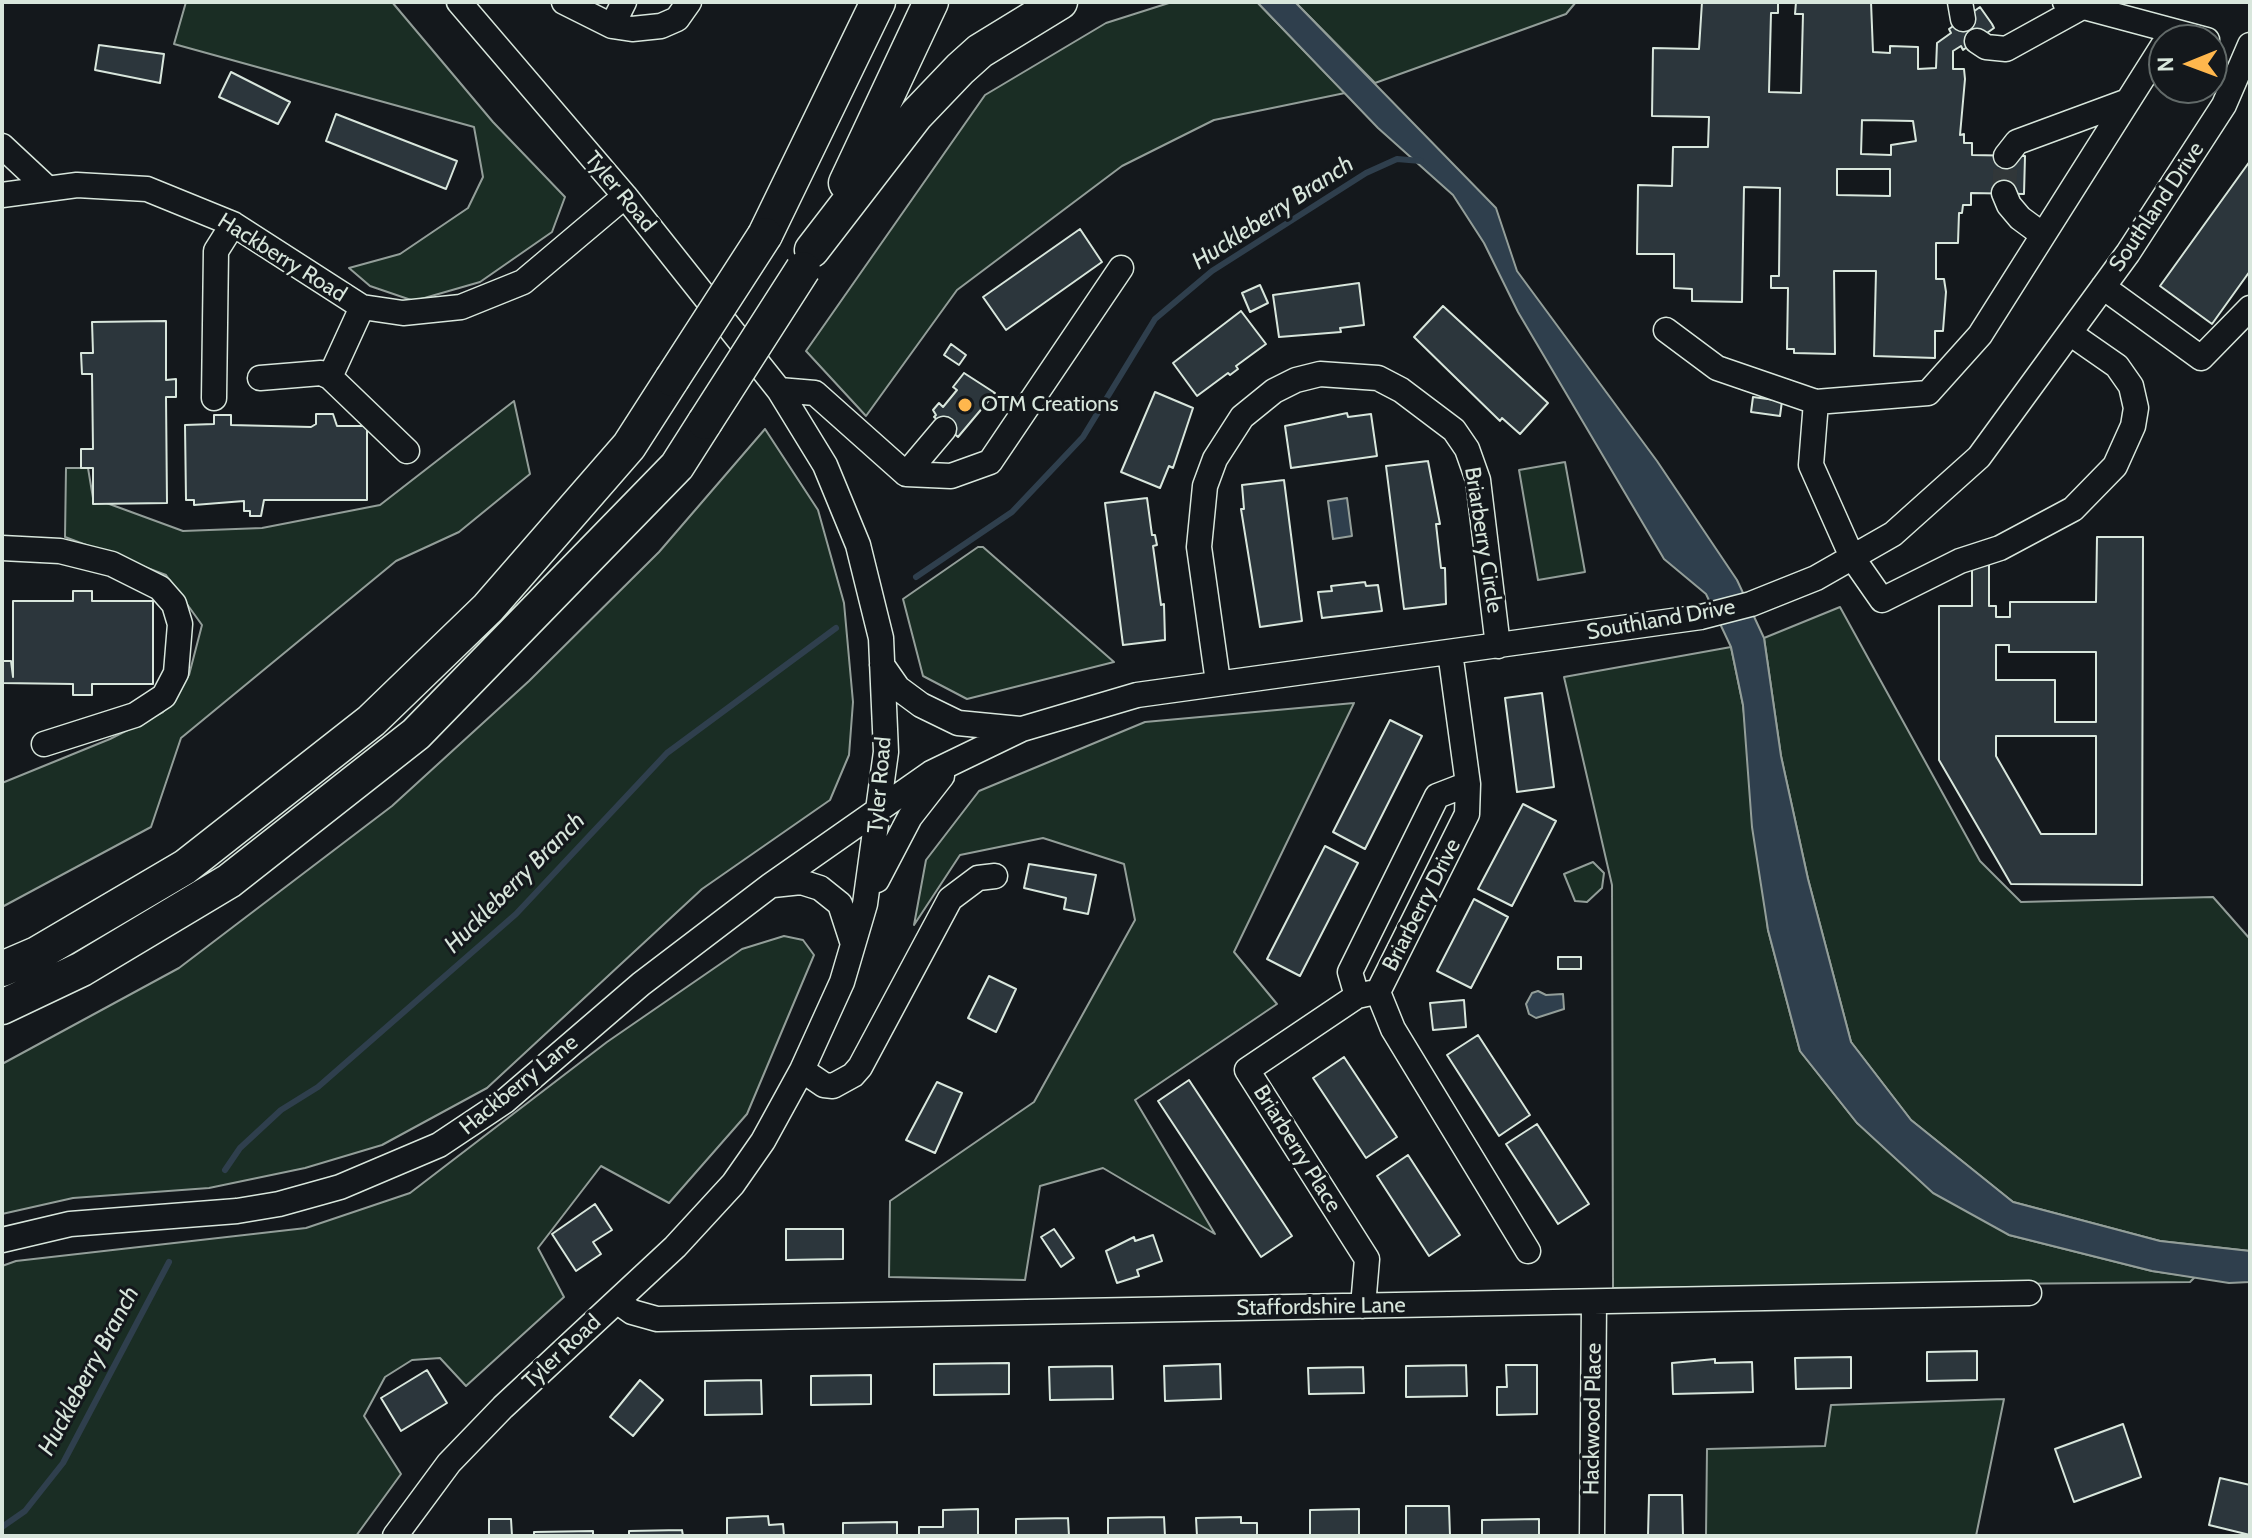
<!DOCTYPE html>
<style>
body{margin:0}
#map{position:relative;width:2252px;height:1538px;overflow:hidden;background:#14181c;font-family:Cabin,sans-serif}
canvas{display:block}
.frame{position:absolute;inset:0;border:4px solid #d8e6dc;pointer-events:none}
.north{position:absolute;left:2148px;top:24px;width:80px;height:80px;box-sizing:border-box;background:#14181c;border:2px solid #626a69;border-radius:50%;rotate:269deg;font-size:22px;font-weight:700;line-height:32px;text-align:center;color:#d8e6dc}
.north::after{content:'';display:block;margin:auto;width:28px;height:36px;background:#ffb74d;clip-path:polygon(50% 0,100% 100%,50% 72%,0 100%)}
</style>
<div id="map">
<canvas width="2252" height="1538"></canvas>
<div class="frame"></div>
<div class="north">N</div>
</div>
<script>
const g = document.querySelector('canvas').getContext('2d');
g.lineJoin = 'round';
function fillPath(path, color) { g.fillStyle = color; g.fill(path, 'evenodd'); }
const shape = rows => new Path2D(rows.map(r => 'M' + r).join(''));
function stroke(path, color, width, dash) { g.strokeStyle = color; g.lineWidth = width; g.lineCap = dash ? 'butt' : 'round'; g.setLineDash(dash || []); g.stroke(path); }
function write(font, color, halo, rows, align = 'center') {
  g.font = font + ' Cabin,sans-serif'; g.lineWidth = 6; g.setLineDash([]); g.textBaseline = 'middle'; g.strokeStyle = halo; g.fillStyle = color; for (const [text, x, y, turn = 0] of rows) {
    g.save(); g.translate(x, y); g.rotate((+turn || 0) * Math.PI / 180); g.textAlign = isNaN(turn) ? turn : align; if (halo) g.strokeText(text, 0, 0); g.fillText(text, 0, 0); g.restore();
  }
}
const green = shape([
 [186,2,392,2,493,122,565,197,552,232,480,282,414,301,370,286,349,268,400,254,468,208,483,177,474,127,174,44,186,2],
 [1172,2,1257,2,1345,93,1214,120,1122,166,957,290,866,416,806,351,985,95,1106,23,1172,2],
 [1295,2,1576,2,1566,14,1375,83,1295,2],
 [514,401,530,474,459,532,396,561,181,738,151,827,2,907,2,783,110,739,163,712,189,675,202,625,166,575,65,537,66,468,88,468,93,498,183,531,262,528,380,505,514,401],
 [765,429,818,510,844,603,853,702,849,755,830,800,702,889,487,1088,382,1145,305,1168,209,1188,73,1198,2,1214,2,1064,179,968,392,806,529,681,659,552,765,429],
 [1565,462,1585,572,1538,580,1519,470,1565,462],
 [978,547,983,547,1114,662,967,699,923,676,903,599,978,547],
 [1840,607,1980,861,2021,902,2213,897,2250,939,2250,1251,2160,1241,2013,1202,1911,1120,1851,1042,1808,879,1781,756,1764,638,1840,607],
 [1731,647,1743,705,1768,930,1800,1051,1857,1123,2009,1235,2152,1271,2195,1277,2190,1282,1613,1288,1612,885,1564,677,1731,647],
 [1354,703,1234,952,1277,1004,1135,1100,1215,1234,1103,1168,1040,1186,1025,1280,889,1277,890,1201,1034,1102,1135,920,1124,864,1043,838,960,855,914,925,926,860,979,791,1145,722,1354,703],
 [1593,862,1604,873,1602,888,1587,902,1575,901,1564,874,1593,862],
 [784,936,803,940,814,955,747,1114,669,1203,601,1166,538,1248,564,1297,466,1386,440,1358,412,1360,385,1377,364,1416,401,1474,356,1536,2,1536,2,1266,16,1261,306,1228,410,1193,607,1042,742,949,784,936],
 [2004,1399,1976,1536,1706,1536,1707,1449,1825,1446,1831,1405,2004,1399]
]);
const water = shape([
 [1257,2,1295,2,1496,208,1517,271,1657,461,1737,580,1764,638,1781,756,1808,879,1851,1042,1911,1120,2013,1202,2160,1241,2250,1251,2250,1282,2229,1283,2152,1271,2009,1235,1933,1193,1857,1123,1800,1051,1768,930,1752,827,1743,705,1731,647,1706,594,1664,559,1518,312,1484,243,1453,195,1378,128,1257,2],
 [1347,498,1352,536,1333,539,1328,501,1347,498],
 [1538,991,1546,995,1563,994,1564,1009,1536,1018,1529,1014,1526,1004,1532,993,1538,991]
]);
const stream = shape([
 [916,577,1012,512,1083,437,1155,319,1212,271,1366,173,1397,159,1421,161],
 [225,1170,240,1148,281,1110,318,1087,516,914,667,753,836,628],
 [2,1527,25,1511,63,1463,169,1262]
]);
const building = shape([
 [1702,2,1778,2,1778,13,1771,13,1769,92,1801,93,1803,14,1795,14,1796,2,1871,2,1873,52,1890,53,1890,46,1918,47,1918,69,1936,68,1937,43,1951,33,1949,29,1980,7,1992,24,1994,28,1963,50,1961,46,1953,51,1953,69,1964,69,1965,79,1960,135,1964,134,1964,143,1972,143,1972,155,2025,156,2024,194,1971,193,1971,205,1963,205,1962,213,1959,213,1958,243,1936,243,1936,279,1944,279,1946,292,1943,331,1935,331,1935,358,1874,356,1876,271,1834,271,1835,354,1794,353,1794,349,1787,349,1788,288,1771,288,1771,276,1779,276,1780,188,1744,187,1742,302,1692,301,1692,289,1674,288,1674,254,1637,254,1638,185,1672,186,1673,147,1708,147,1709,117,1652,116,1653,48,1699,49,1702,2],
 [1862,120,1913,121,1916,141,1891,145,1891,155,1861,154,1862,120],
 [1837,169,1890,169,1890,196,1837,195,1837,169],
 [99,45,164,54,160,83,95,70,99,45],
 [231,72,290,102,278,124,219,97,231,72],
 [336,114,457,161,446,189,326,141,336,114],
 [2250,161,2250,271,2212,324,2160,286,2250,161],
 [1080,229,1102,262,1006,330,983,297,1080,229],
 [1359,283,1364,325,1340,328,1341,332,1279,337,1273,295,1359,283],
 [1260,285,1268,303,1250,312,1242,293,1260,285],
 [1443,306,1548,403,1520,434,1502,418,1500,421,1414,337,1443,306],
 [1241,311,1266,344,1236,366,1238,369,1230,375,1228,373,1197,396,1173,363,1241,311],
 [166,321,166,380,176,379,176,397,166,397,167,503,93,504,93,468,81,468,81,449,93,449,92,374,82,374,81,353,93,353,92,322,166,321],
 [951,344,966,355,959,365,944,355,951,344],
 [964,373,995,393,958,437,934,417,936,415,933,410,939,403,943,407,957,390,953,387,964,373],
 [1155,392,1193,408,1173,468,1169,466,1160,488,1121,472,1155,392],
 [1753,397,1782,401,1780,416,1751,412,1753,397],
 [1347,413,1348,417,1371,414,1377,456,1291,468,1285,426,1347,413],
 [316,414,333,414,337,426,367,426,367,500,264,500,261,516,250,516,250,511,244,511,244,501,194,505,194,500,186,500,185,425,214,424,214,415,231,415,231,425,311,427,316,424,316,414],
 [1428,461,1440,524,1436,524,1441,568,1445,568,1446,604,1404,609,1386,466,1428,461],
 [1284,480,1302,621,1260,627,1241,509,1244,509,1242,485,1284,480],
 [1147,498,1152,535,1155,535,1157,545,1153,546,1161,605,1164,604,1165,640,1123,645,1105,503,1147,498],
 [2097,537,2143,537,2142,885,2011,884,1939,760,1939,606,1972,606,1972,565,1989,565,1989,606,1996,606,1996,617,2010,617,2010,602,2096,602,2097,537],
 [1996,645,2009,645,2009,652,2096,652,2096,722,2055,722,2055,680,1996,680,1996,645],
 [1996,736,2096,736,2096,834,2041,834,1996,756,1996,736],
 [1365,582,1366,586,1378,585,1382,611,1322,618,1318,592,1332,591,1331,586,1365,582],
 [73,591,92,591,92,601,153,601,153,684,92,684,92,695,73,695,73,684,2,683,2,661,11,661,13,677,13,601,73,601,73,591],
 [1542,693,1554,787,1517,792,1505,698,1542,693],
 [1390,720,1422,736,1365,849,1333,832,1390,720],
 [1523,804,1556,821,1512,906,1478,889,1523,804],
 [1325,846,1358,863,1300,976,1267,959,1325,846],
 [1029,864,1096,875,1088,914,1064,909,1066,898,1024,888,1029,864],
 [1474,899,1508,917,1471,988,1437,971,1474,899],
 [1558,957,1581,957,1581,969,1558,969,1558,957],
 [989,976,1016,989,996,1032,968,1018,989,976],
 [1464,1000,1466,1027,1433,1030,1430,1003,1464,1000],
 [1478,1035,1530,1115,1499,1136,1447,1055,1478,1035],
 [1344,1057,1397,1137,1366,1158,1313,1078,1344,1057],
 [1189,1080,1292,1236,1261,1257,1158,1101,1189,1080],
 [937,1082,962,1093,935,1153,906,1140,937,1082],
 [1537,1124,1589,1204,1558,1224,1506,1144,1537,1124],
 [1408,1155,1460,1235,1429,1256,1377,1176,1408,1155],
 [595,1204,612,1230,593,1242,601,1254,576,1271,552,1234,595,1204],
 [786,1229,843,1229,843,1259,786,1260,786,1229],
 [1054,1229,1074,1258,1061,1267,1041,1237,1054,1229],
 [1153,1235,1162,1261,1137,1270,1139,1276,1117,1283,1106,1251,1134,1237,1135,1241,1153,1235],
 [1977,1351,1977,1380,1927,1381,1927,1352,1977,1351],
 [1851,1357,1851,1388,1796,1389,1795,1358,1851,1357],
 [1715,1359,1715,1363,1752,1362,1753,1392,1673,1394,1672,1363,1715,1359],
 [1009,1363,1009,1394,934,1395,934,1364,1009,1363],
 [1220,1364,1221,1399,1165,1401,1164,1366,1220,1364],
 [1466,1365,1467,1396,1406,1397,1406,1366,1466,1365],
 [1506,1365,1537,1365,1537,1414,1497,1415,1497,1387,1507,1387,1506,1365],
 [1112,1366,1113,1399,1050,1400,1049,1367,1112,1366],
 [1363,1367,1364,1393,1309,1394,1308,1368,1363,1367],
 [427,1370,447,1403,401,1431,381,1398,427,1370],
 [871,1375,871,1404,811,1405,811,1376,871,1375],
 [640,1380,663,1400,633,1436,610,1417,640,1380],
 [761,1380,762,1414,705,1415,705,1381,761,1380],
 [2123,1424,2141,1477,2074,1502,2055,1449,2123,1424],
 [2220,1478,2250,1485,2250,1535,2209,1525,2220,1478],
 [1649,1495,1682,1495,1683,1536,1648,1536,1649,1495],
 [1406,1506,1449,1506,1450,1536,1406,1536,1406,1506],
 [978,1509,978,1536,919,1536,919,1527,943,1527,943,1510,978,1509],
 [1359,1509,1359,1536,1310,1536,1310,1510,1359,1509],
 [768,1516,769,1525,783,1524,784,1536,727,1536,727,1518,768,1516],
 [1164,1517,1165,1536,1108,1536,1108,1518,1164,1517],
 [1241,1517,1241,1523,1257,1523,1257,1536,1197,1536,1196,1518,1241,1517],
 [1068,1518,1069,1536,1016,1536,1016,1519,1068,1518],
 [489,1519,511,1519,512,1536,489,1536,489,1519],
 [1539,1519,1539,1536,1482,1536,1482,1520,1539,1519],
 [897,1522,897,1536,843,1536,843,1523,897,1522],
 [682,1530,683,1536,629,1536,629,1531,682,1530],
 [593,1531,593,1536,534,1536,534,1532,593,1531]
]);
const minorTunnel = shape([
 [2004,193,2006,156]
]);
const minor = shape([
 [564,2,612,26,632,29,661,26,677,19,689,2],
 [1960,2,1963,19],
 [2065,2,2207,40],
 [612,26,624,2],
 [1977,41,1986,47,2006,49,2084,6],
 [2,146,46,187],
 [2006,156,2017,142,2128,101],
 [2004,193,2009,205,2020,218,2043,235],
 [2,195,77,185,147,189,233,224,362,307,403,313,461,307,523,282,625,196],
 [2103,287,2201,358,2250,308],
 [1666,330,1717,368,1816,402],
 [2071,334,2117,366,2131,386,2136,408,2133,426,2115,466,2073,509,2000,548,1960,561,1882,600,1852,557,1811,465,1816,402,1928,393,1980,335,2164,44],
 [330,377,362,307],
 [260,378,321,373,330,377,407,451],
 [779,390,815,393,906,474,951,476,990,462,1121,268],
 [214,398,216,251,233,224],
 [906,474,944,429],
 [2,548,60,551,112,564,160,588,174,604,180,624,176,673,164,696,135,715,44,744],
 [1450,652,1468,784],
 [882,665,898,688,921,705,958,723,1020,729],
 [1218,682,1199,547,1205,486,1215,459,1242,417,1274,391,1296,380,1320,374,1378,378,1401,390,1454,430,1467,449,1478,480,1498,646],
 [877,880,910,817,942,776],
 [773,885,801,882,820,888,840,904,853,944],
 [1378,992,1393,1029,1528,1251],
 [1357,996,1350,972,1437,796,1468,784,1467,814,1378,992],
 [802,1070,824,1085,833,1086,853,1075,860,1067,950,899,978,878,995,876],
 [2,1240,70,1224,237,1211,279,1204,340,1187,439,1145,505,1101,641,984,771,885,931,773,1022,729,1137,695,1701,617,1751,604,1816,578,1893,534,1979,457,2128,253,2224,105,2250,45],
 [618,1302,632,1312,657,1319,2029,1293],
 [1363,1306,1367,1259,1247,1070,1357,996,1371,993],
 [395,1536,449,1463,503,1407,675,1247,733,1184,763,1141,802,1070,842,982,865,904,886,752,881,638,858,545,825,465,779,390,625,196,459,2],
 [1592,1536,1594,1303]
]);
const highway = shape([
 [846,183,931,2],
 [765,235,878,2],
 [812,250,916,115,960,69,980,51,1060,2],
 [2,969,37,954,185,867,371,721,488,608,629,446,672,379],
 [2,1007,82,969,229,881,416,734,677,466,705,422]
]);
const highwayBridge = shape([
 [672,379,765,235],
 [705,422,803,269]
]);
const markers = [
 [965,405,8,"#ffb74d"]
];
const streetNames = [
 ["Tyler Road",620,192,50],
 ["Southland Drive",2157,207,-56],
 ["Hackberry Road",282,258,32],
 ["Briarberry Circle",1483,540,81],
 ["Southland Drive",1661,620,-10],
 ["Tyler Road",880,785,-85],
 ["Briarberry Drive",1422,905,-63],
 ["Hackberry Lane",519,1085,-39],
 ["Briarberry Place",1297,1149,58],
 ["Staffordshire Lane",1321,1307,-1],
 ["Tyler Road",562,1352,-43],
 ["Hackwood Place",1593,1419,-89]
];
const poiNames = [
 ["OTM Creations",981,405]
];
const waterNames = [
 ["Huckleberry Branch",1273,213,-33],
 ["Huckleberry Branch",515,883,-45],
 ["Huckleberry Branch",89,1371,-62]
];
fillPath(green, '#1a2d24');
stroke(green, '#939e99', 2);
fillPath(water, '#2f3f4d');
stroke(water, '#939e99', 2);
stroke(stream, '#2f3f4d', 6);
fillPath(building, '#2c363c');
stroke(building, '#d8e6dc', 2);
stroke(minorTunnel, '#313739', 24, [24, 12]);
stroke(minor, '#d8e6dc', 27);
stroke(highway, '#d8e6dc', 37);
stroke(minor, '#14181c', 24);
stroke(highway, '#14181c', 34);
stroke(highwayBridge, '#d8e6dc', 37, []);
stroke(highwayBridge, '#14181c', 34);
for (const [x, y, r, color] of markers) { const dot = new Path2D(); dot.arc(x, y, r, 0, 2 * Math.PI); g.fillStyle = color; g.fill(dot); stroke(dot, '#14181c', 3); }
write('22px', '#d8e6dc', '#14181c', streetNames);
write('22px', '#d8e6dc', '#14181c', poiNames, 'left');
write('italic 24px', '#d8e6dc', '#14181c', waterNames);
</script>
